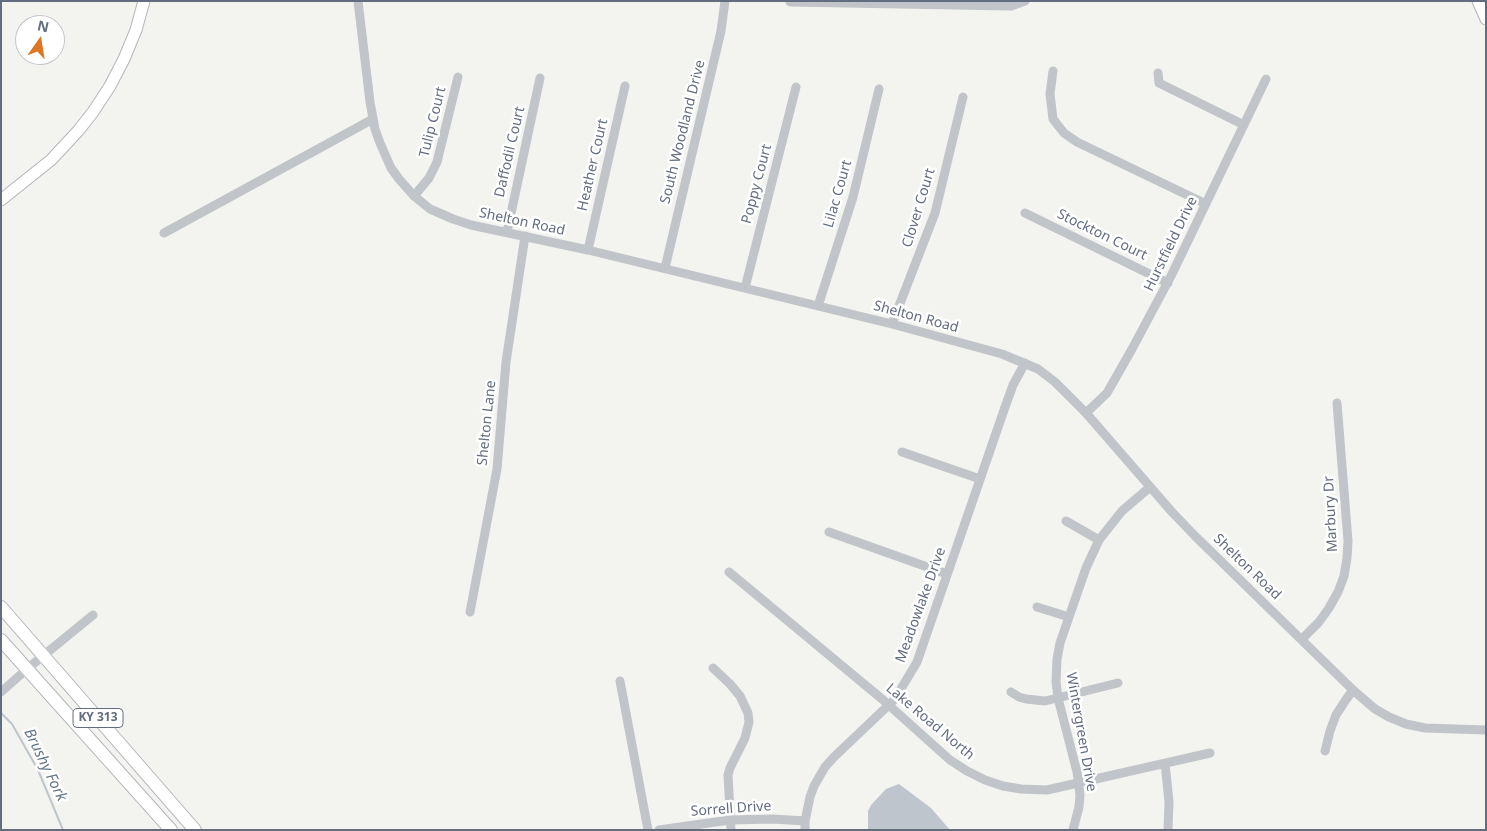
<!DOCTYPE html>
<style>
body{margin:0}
#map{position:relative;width:1487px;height:831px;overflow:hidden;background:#f3f4f0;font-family:"Noto Sans",sans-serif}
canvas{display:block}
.frame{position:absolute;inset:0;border:2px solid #636d80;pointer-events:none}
.north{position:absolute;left:15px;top:15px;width:50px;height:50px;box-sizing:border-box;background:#fff;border:1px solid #c1c5cc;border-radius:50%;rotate:13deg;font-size:14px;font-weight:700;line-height:20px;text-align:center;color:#636d80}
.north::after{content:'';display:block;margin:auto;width:18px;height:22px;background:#de7626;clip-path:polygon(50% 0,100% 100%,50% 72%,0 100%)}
</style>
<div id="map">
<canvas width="1487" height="831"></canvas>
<div class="frame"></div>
<div class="north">N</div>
</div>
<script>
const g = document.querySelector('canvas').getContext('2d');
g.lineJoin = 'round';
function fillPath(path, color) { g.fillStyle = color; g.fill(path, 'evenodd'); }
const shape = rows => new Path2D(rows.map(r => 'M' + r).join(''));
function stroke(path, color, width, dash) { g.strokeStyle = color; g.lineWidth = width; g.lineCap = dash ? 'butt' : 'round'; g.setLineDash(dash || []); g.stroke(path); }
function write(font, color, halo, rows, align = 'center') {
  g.font = font + ' "Noto Sans",sans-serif'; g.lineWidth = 5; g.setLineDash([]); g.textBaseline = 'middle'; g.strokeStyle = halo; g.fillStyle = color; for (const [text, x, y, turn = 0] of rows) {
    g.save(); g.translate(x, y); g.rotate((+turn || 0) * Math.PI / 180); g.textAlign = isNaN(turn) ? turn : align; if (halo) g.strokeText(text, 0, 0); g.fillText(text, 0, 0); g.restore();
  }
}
const water = shape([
 [899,784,931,808,950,830,868,830,868,811,871,805,886,789]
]);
const stream = shape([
 [1,713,12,724,38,770,63,830]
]);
const minor = shape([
 [358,1,370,102,375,129,380,143,391,168,399,179,414,196,430,209,453,219,471,225,588,250,892,324,1002,354,1038,369,1055,382,1086,413,1172,512,1195,536,1353,690,1375,709,1389,717,1406,724,1425,728,1486,730],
 [790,2,1011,6,1025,1],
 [1053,71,1050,94,1053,119,1064,133,1077,142,1206,204],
 [1158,73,1159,83,1244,125],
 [414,196,429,178,437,162,458,77],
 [1025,213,1168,283],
 [507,232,540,78],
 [164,233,373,119],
 [588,250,625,86],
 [665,268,721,31,725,1],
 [745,288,796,87],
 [818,306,853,197,879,89],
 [892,324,935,213,963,97],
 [1086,413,1107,393,1132,349,1171,276,1266,79],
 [902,452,980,479],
 [1066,521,1099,540],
 [829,532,947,574],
 [729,572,882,699,950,760,967,771,985,780,1003,786,1021,789,1047,790,1210,753],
 [1037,607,1069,617],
 [470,612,497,469,506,362,525,236],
 [1302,639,1319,622,1329,608,1338,592,1344,576,1347,558,1348,541,1337,403],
 [713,668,730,684,740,696,748,713,749,722,745,738,730,768,728,775,731,830],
 [620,681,648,830],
 [1,692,27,669,93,615],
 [1011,692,1019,697,1026,699,1045,701,1118,683],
 [1325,751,1330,731,1336,715,1345,701,1353,690],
 [1165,763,1169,802,1168,830],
 [659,830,730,820,773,819,805,821],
 [805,830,805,821,810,797,814,786,825,767,834,757,895,699,917,662,1004,410,1013,385,1025,363],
 [1073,830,1079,807,1080,795,1077,772,1058,698,1056,682,1057,659,1060,643,1086,568,1099,540,1122,511,1150,487]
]);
const major = shape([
 [1478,1,1486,19],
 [1,200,51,160,78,131,93,112,110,86,124,59,136,30,144,1]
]);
const highway = shape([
 [1,607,195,830],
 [1,640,171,830]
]);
const shields = [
 [98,718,50]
];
const shieldNames = [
 ["KY 313",98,718]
];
const streetNames = [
 ["Tulip Court",433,122,-76],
 ["South Woodland Drive",683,132,-76],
 ["Daffodil Court",510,152,-77],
 ["Heather Court",593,165,-77],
 ["Poppy Court",757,184,-75],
 ["Lilac Court",838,194,-74],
 ["Clover Court",919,208,-73],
 ["Shelton Road",522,222,12],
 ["Stockton Court",1102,235,26],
 ["Hurstfield Drive",1171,244,-64],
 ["Shelton Road",916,317,15],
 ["Shelton Lane",487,423,-84],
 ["Marbury Dr",1331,514,-93],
 ["Shelton Road",1247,567,44],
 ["Meadowlake Drive",921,605,-70],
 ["Lake Road North",930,722,40],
 ["Wintergreen Drive",1081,732,80],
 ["Sorrell Drive",731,809,-4]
];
const waterNames = [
 ["Brushy Fork",45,765,64]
];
fillPath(water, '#bec5cc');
stroke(stream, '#bec5cc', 2);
stroke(major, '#b2b5ba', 13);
stroke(highway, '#b4b6ba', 14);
stroke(minor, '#c1c4c8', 9);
stroke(major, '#fff', 11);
stroke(highway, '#fff', 12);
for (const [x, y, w] of shields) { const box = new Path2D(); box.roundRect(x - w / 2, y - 9.5, w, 19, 4); g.fillStyle = '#fff'; g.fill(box); stroke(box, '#636d80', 1); }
write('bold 12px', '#636d80', null, shieldNames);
write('14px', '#636d80', '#fff', streetNames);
write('italic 15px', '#637585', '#fff', waterNames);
</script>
